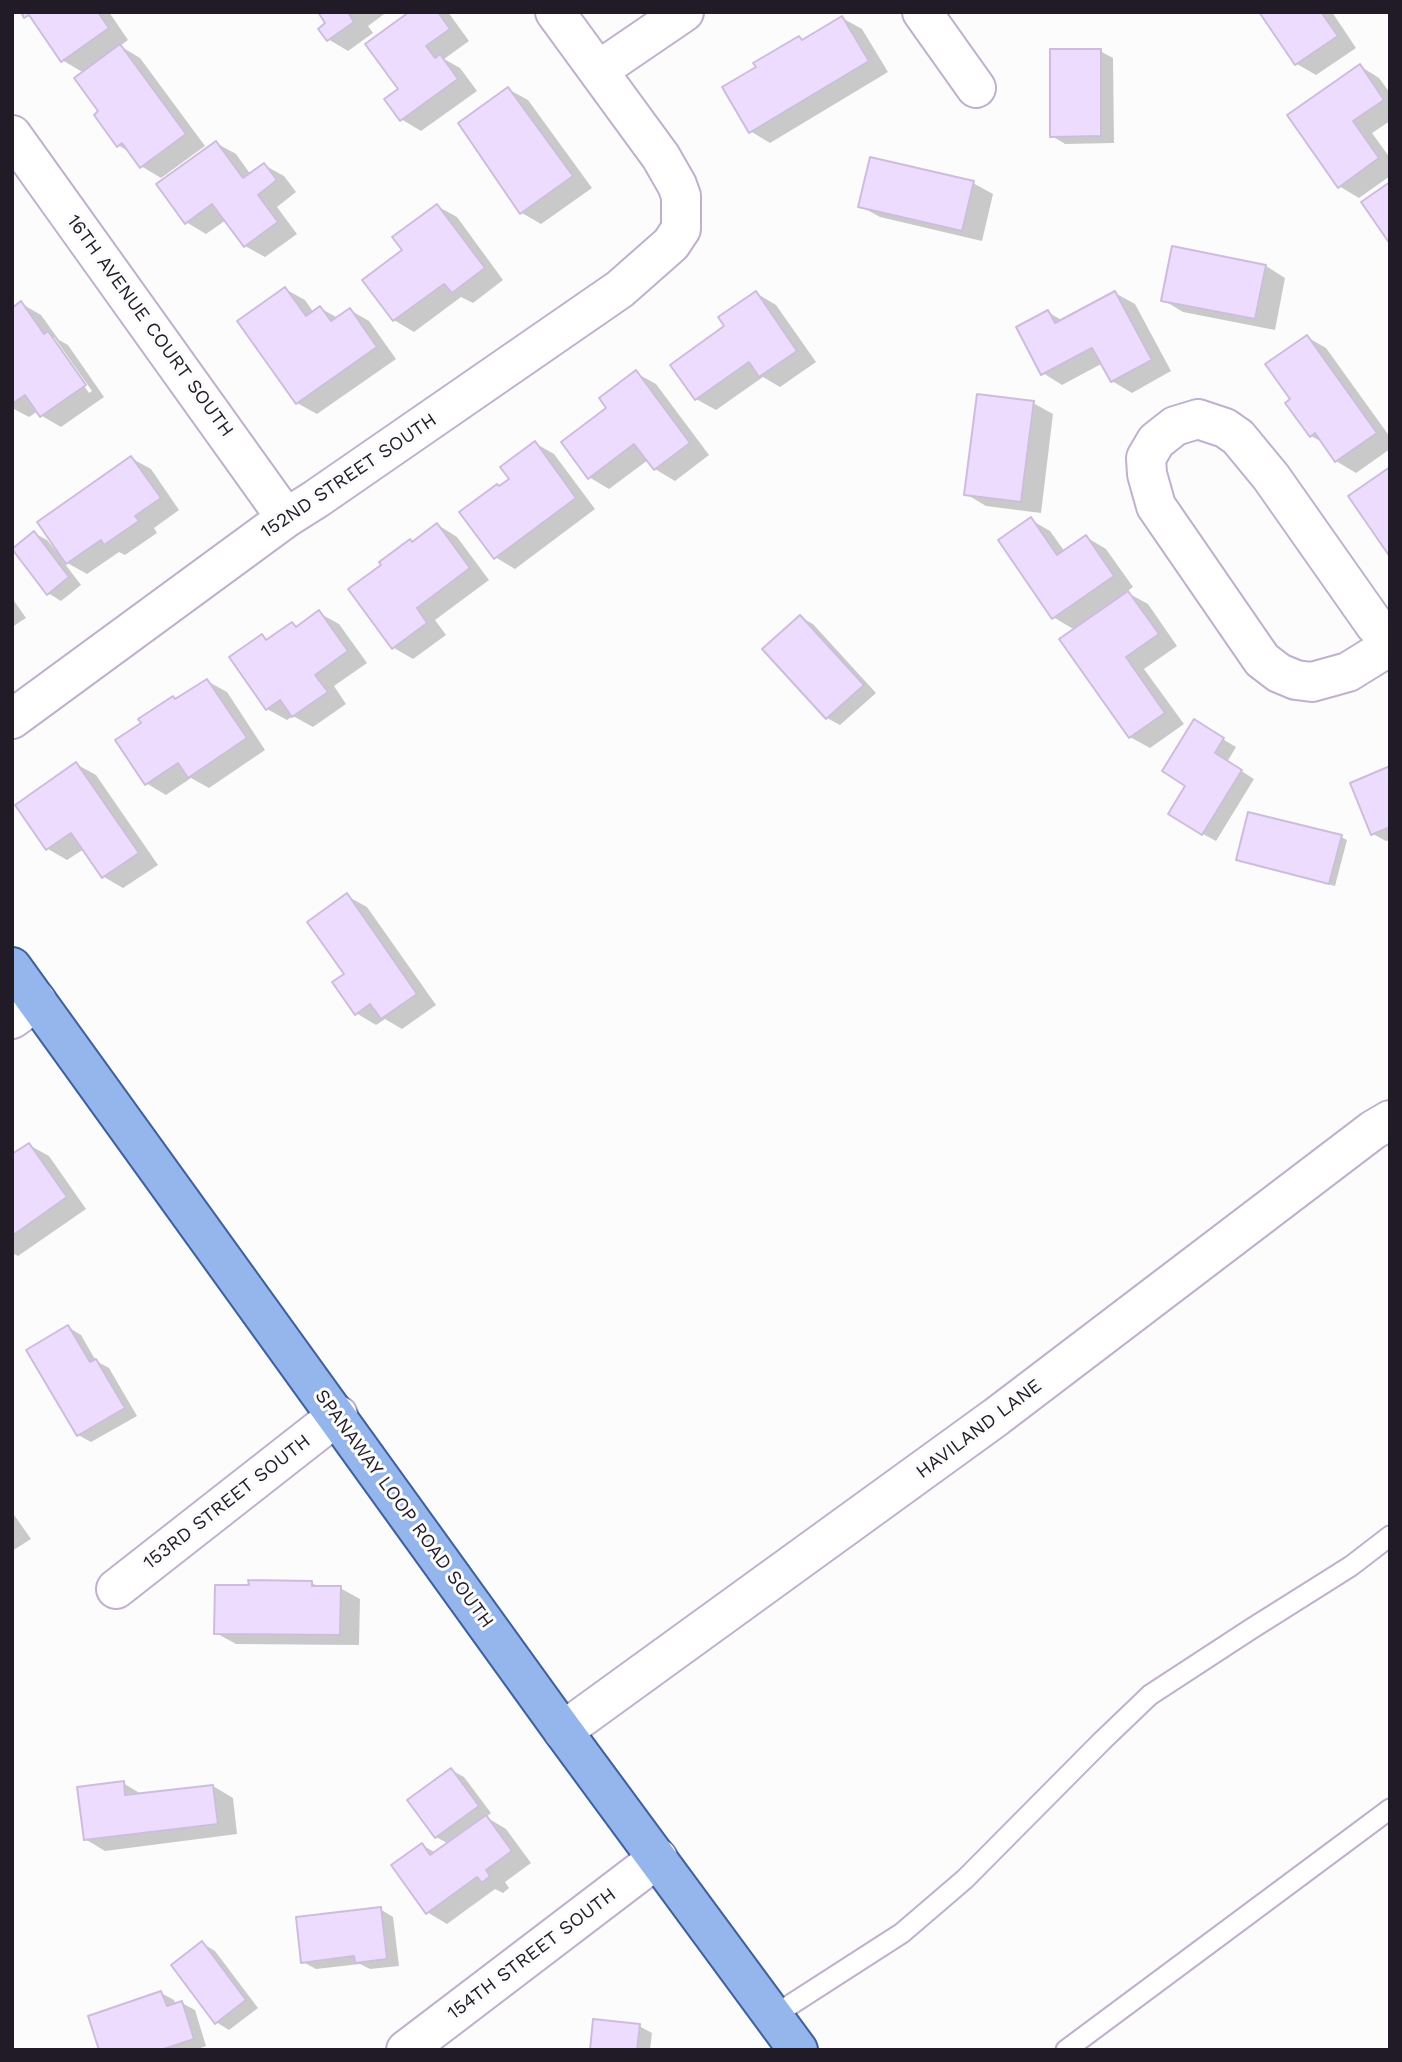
<!DOCTYPE html>
<style>
body{margin:0}
#map{position:relative;width:1402px;height:2062px;overflow:hidden;background:#fcfcfc;font-family:"Work Sans",sans-serif}
canvas{display:block}
.frame{position:absolute;inset:0;border:14px solid #211b27;pointer-events:none}
</style>
<div id="map">
<canvas width="1402" height="2062"></canvas>
<div class="frame"></div>
</div>
<script>
const g = document.querySelector('canvas').getContext('2d');
g.lineJoin = 'round';
function fillPath(path, color) { g.fillStyle = color; g.fill(path, 'evenodd'); }
const shape = rows => new Path2D(rows.map(r => 'M' + r).join(''));
function stroke(path, color, width, dash) { g.strokeStyle = color; g.lineWidth = width; g.lineCap = dash ? 'butt' : 'round'; g.setLineDash(dash || []); g.stroke(path); }
function write(font, color, halo, rows, align = 'center') {
  g.font = font + ' "Work Sans",sans-serif'; g.lineWidth = 6; g.setLineDash([]); g.textBaseline = 'middle'; g.strokeStyle = halo; g.fillStyle = color; for (const [text, x, y, turn = 0] of rows) {
    g.save(); g.translate(x, y); g.rotate((+turn || 0) * Math.PI / 180); g.textAlign = isNaN(turn) ? turn : align; if (halo) g.strokeText(text, 0, 0); g.fillText(text, 0, 0); g.restore();
  }
}
const shadow = shape([
 [23,12,109,12,128,40,120,46,140,58,205,146,161,178,141,166,131,153,118,145,84,73,62,60,36,22],
 [320,12,387,12,368,26,373,33,348,51,328,39,328,23],
 [412,12,448,12,469,41,444,59,460,68,477,91,421,131,401,119,400,89],
 [1262,12,1332,12,1356,48,1316,75,1297,64],
 [842,18,862,29,888,72,770,143,750,131,759,68,799,38,805,41],
 [1100,51,1113,58,1114,143,1065,144,1052,136],
 [1360,66,1379,78,1390,93,1390,121,1372,133,1390,158,1390,176,1359,198,1339,186],
 [508,89,528,100,592,188,541,224,522,213],
 [216,143,236,154,251,175,264,165,284,176,296,192,277,207,297,234,265,257,245,246,226,220,206,234,186,222],
 [973,183,993,194,982,241,880,217,860,206],
 [437,206,457,217,503,280,473,303,461,297,414,332,394,320,364,280,404,250],
 [1266,266,1285,278,1275,330,1183,312,1163,300],
 [285,289,305,300,314,313,320,308,338,318,350,310,369,321,396,359,317,414,297,403],
 [756,293,776,305,816,362,780,387,763,377,716,410,696,399,726,327],
 [1115,293,1135,304,1171,371,1132,393,1112,381,1103,363,1062,385,1043,373,1048,312,1063,321],
 [22,304,41,315,59,340,68,345,104,397,61,427,42,416,38,411,29,417,12,408,12,310],
 [50,337,54,337,92,391,89,393],
 [1307,337,1326,348,1390,437,1390,449,1356,473,1336,461,1324,443,1311,436,1293,400],
 [636,373,656,384,709,455,675,481,655,469,648,460,609,489,589,477,609,408],
 [1033,403,1053,414,1041,513,986,506,966,494],
 [535,443,554,454,595,509,515,569,495,557,500,488,511,480],
 [131,458,151,469,179,510,154,528,157,533,125,555,119,552,87,574,62,560,81,585,61,601,48,593,34,533,47,540,56,551,58,549],
 [1031,520,1050,531,1065,552,1086,537,1106,549,1133,587,1126,592,1148,604,1177,646,1144,669,1184,724,1150,748,1130,737,1075,630,1053,617],
 [438,525,457,537,489,580,435,620,446,635,413,659,394,648,413,543],
 [12,598,26,618,12,627],
 [319,613,339,624,367,663,334,686,346,704,313,727,293,716,287,720,267,709,262,636,269,640,292,624,299,627],
 [800,617,813,624,876,693,840,725,827,718,765,649],
 [207,681,227,692,265,750,209,788,191,778,166,795,146,783,177,700],
 [1194,722,1236,747,1227,762,1254,779,1216,841,1203,834,1188,785],
 [76,764,96,775,158,865,123,888,104,877,84,849,67,860,48,849],
 [1390,768,1390,840,1386,841,1373,834],
 [1341,837,1347,840,1335,886,1238,860],
 [347,896,367,907,436,1005,402,1029,385,1019,376,1025,356,1013,346,974],
 [29,1145,49,1156,86,1209,18,1256,12,1253,12,1157],
 [68,1327,81,1335,96,1361,109,1368,137,1416,91,1442,78,1435],
 [12,1512,31,1539,12,1551],
 [312,1583,319,1587,340,1588,360,1599,359,1645,236,1644,216,1633],
 [451,1770,464,1777,491,1813,486,1817,506,1829,531,1863,505,1882,509,1888,503,1893,495,1889,447,1924,427,1912,422,1845,436,1853,449,1844,436,1837],
 [123,1783,143,1795,213,1786,233,1798,237,1834,105,1851,85,1839],
 [380,1909,393,1917,399,1966,370,1969,360,1964,316,1969,303,1962],
 [202,1943,215,1951,258,2008,229,2030,216,2022],
 [161,1993,174,2000,176,2005,182,2003,195,2010,206,2046,195,2050,101,2050],
 [639,2026,652,2033,650,2050,591,2050]
]);
const building = shape([
 [21,12,98,12,109,28,61,62,29,15,24,18,21,12],
 [318,12,352,12,349,14,354,22,327,41,318,29,325,23,318,12],
 [409,12,438,12,450,29,426,46,435,58,440,54,458,79,400,121,384,99,398,89,365,44,409,12],
 [1259,12,1321,12,1338,36,1295,65,1259,12],
 [842,16,869,61,749,133,722,87,756,67,753,63,799,36,802,40,842,16],
 [120,44,186,134,140,168,122,143,117,147,94,115,98,111,74,78,120,44],
 [1050,49,1101,49,1101,136,1050,137,1050,49],
 [1360,64,1384,100,1353,121,1379,158,1338,188,1287,115,1360,64],
 [508,87,573,176,520,214,458,123,508,87],
 [216,141,243,178,264,163,277,180,258,195,278,222,244,247,212,204,185,224,156,184,216,141],
 [870,157,974,181,962,231,858,207,870,157],
 [1390,182,1390,244,1361,202,1390,182],
 [437,204,485,268,452,293,444,284,393,321,362,280,402,250,392,237,437,204],
 [1172,246,1266,265,1255,319,1161,301,1172,246],
 [285,287,306,316,320,306,331,321,350,308,377,347,296,404,237,321,285,287],
 [756,291,797,351,759,377,749,362,695,400,670,365,724,326,718,317,756,291],
 [1115,291,1152,360,1111,382,1092,348,1041,375,1016,327,1048,310,1055,323,1115,291],
 [21,301,44,334,48,331,86,385,40,417,25,395,12,404,12,308,21,301],
 [1307,335,1377,433,1335,462,1315,433,1310,437,1285,403,1290,399,1265,364,1307,335],
 [636,370,690,443,654,470,634,444,588,479,561,442,606,408,599,398,636,370],
 [977,394,1034,401,1021,502,964,495,977,394],
 [535,441,576,498,494,559,459,512,497,484,499,486,509,479,500,467,535,441],
 [131,456,161,498,135,516,139,521,104,545,101,540,66,564,37,522,131,456],
 [1390,467,1390,557,1348,496,1390,467],
 [1031,517,1057,555,1086,535,1114,576,1052,619,998,540,1031,517],
 [437,523,470,568,417,608,427,623,392,649,348,589,381,565,379,562,410,539,412,542,437,523],
 [34,531,69,577,47,595,12,549,34,531],
 [1128,591,1159,634,1126,657,1165,713,1129,738,1059,639,1128,591],
 [319,610,348,651,315,675,328,692,292,717,280,700,266,710,229,657,262,634,266,640,292,622,296,627,319,610],
 [800,615,864,685,826,719,762,649,800,615],
 [207,679,247,738,188,778,178,763,145,785,115,740,141,723,138,719,173,696,175,699,207,679],
 [1194,719,1224,738,1215,753,1242,770,1202,835,1168,814,1185,786,1162,771,1194,719],
 [76,762,139,853,102,878,71,833,46,850,15,805,76,762],
 [1390,766,1390,827,1371,835,1350,783,1390,766],
 [1248,812,1342,835,1329,884,1236,860,1248,812],
 [347,893,417,994,381,1019,370,1004,355,1015,332,982,344,974,307,922,347,893],
 [29,1143,67,1197,12,1236,12,1154,29,1143],
 [68,1325,90,1362,96,1359,125,1408,77,1436,26,1350,68,1325],
 [248,1580,312,1581,312,1586,341,1586,340,1635,214,1634,215,1585,249,1585,248,1580],
 [451,1768,479,1806,435,1838,407,1800,451,1768],
 [124,1781,125,1795,213,1785,218,1824,84,1840,77,1787,124,1781],
 [486,1815,512,1851,486,1870,490,1876,482,1883,477,1877,426,1914,391,1865,422,1843,430,1855,486,1815],
 [381,1907,387,1959,355,1963,354,1956,301,1963,296,1917,381,1907],
 [202,1941,246,2000,215,2024,171,1965,202,1941],
 [161,1991,167,2006,182,2001,194,2039,161,2050,99,2050,88,2016,161,1991],
 [593,2019,640,2024,637,2050,590,2050,593,2019]
]);
const service = shape([
 [773,2016,902,1933,965,1879,1102,1741,1150,1695,1251,1629,1351,1566,1390,1536],
 [1066,2050,1390,1809]
]);
const minor = shape([
 [922,12,976,88],
 [599,70,684,12],
 [12,135,286,518],
 [1390,641,1375,625,1271,477,1238,437,1225,428,1198,419,1175,426,1156,441,1146,458,1147,474,1156,506,1262,660,1279,673,1296,680,1312,682,1348,672,1390,646],
 [12,719,286,518,316,499,620,289,671,244,681,229,681,196,677,185,661,157,555,12],
 [12,1019,37,1001],
 [116,1589,338,1415],
 [563,1731,996,1417,1373,1130,1390,1120],
 [406,2050,658,1858]
]);
const primary = shape([
 [12,967,563,1731,798,2050]
]);
const streetNames = [
 ["16TH AVENUE COURT SOUTH",150,326,54],
 ["152ND STREET SOUTH",349,476,-34],
 ["HAVILAND LANE",979,1429,-37],
 ["153RD STREET SOUTH",227,1502,-38],
 ["SPANAWAY LOOP ROAD SOUTH",404,1509,54],
 ["154TH STREET SOUTH",532,1954,-37]
];
fillPath(shadow, '#0003');
fillPath(building, '#eddcfe');
stroke(building, '#cdbddd', 2);
stroke(service, '#c0b0d0', 23);
stroke(minor, '#c0b0d0', 42);
stroke(primary, '#3f609f', 42);
stroke(service, '#fff', 19);
stroke(minor, '#fff', 38);
stroke(primary, '#95b6ec', 38);
write('19px', '#211b27', '#fcfcfc', streetNames);
</script>
